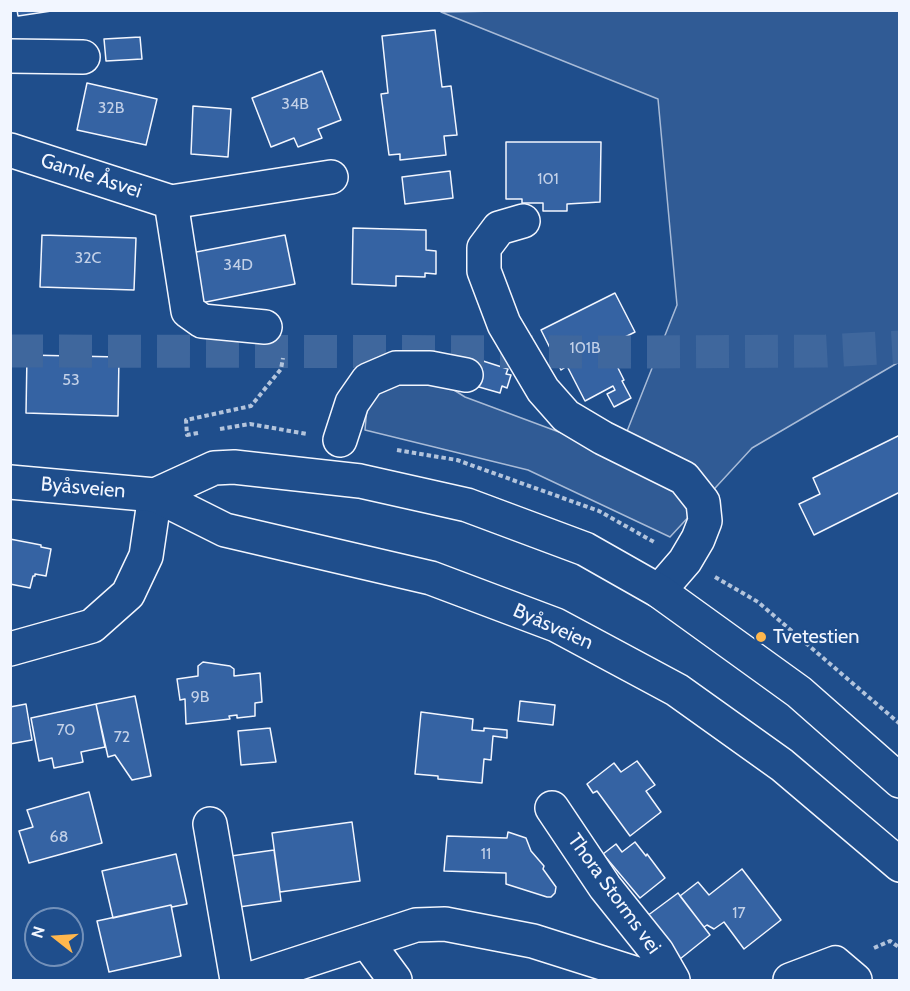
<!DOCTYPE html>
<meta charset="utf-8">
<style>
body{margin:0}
#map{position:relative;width:910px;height:991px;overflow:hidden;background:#1f4e8c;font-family:Cabin,sans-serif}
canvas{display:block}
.frame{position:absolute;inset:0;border:12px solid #f2f6ff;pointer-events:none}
.north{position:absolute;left:24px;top:907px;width:60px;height:60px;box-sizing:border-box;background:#1f4e8c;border:2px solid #7391ba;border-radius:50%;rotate:287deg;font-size:16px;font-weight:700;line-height:24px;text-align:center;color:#f2f6ff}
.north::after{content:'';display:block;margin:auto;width:21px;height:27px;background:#ffb74d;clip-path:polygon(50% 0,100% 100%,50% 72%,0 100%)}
</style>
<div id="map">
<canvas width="910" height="991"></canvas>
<div class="frame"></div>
<div class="north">N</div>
</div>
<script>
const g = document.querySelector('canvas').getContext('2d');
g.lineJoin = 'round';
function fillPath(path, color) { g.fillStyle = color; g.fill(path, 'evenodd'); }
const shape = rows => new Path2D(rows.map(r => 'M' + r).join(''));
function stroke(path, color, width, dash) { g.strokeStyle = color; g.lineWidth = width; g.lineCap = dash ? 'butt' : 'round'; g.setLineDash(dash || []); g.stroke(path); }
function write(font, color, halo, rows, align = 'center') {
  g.font = font + ' Cabin,sans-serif'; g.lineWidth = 4.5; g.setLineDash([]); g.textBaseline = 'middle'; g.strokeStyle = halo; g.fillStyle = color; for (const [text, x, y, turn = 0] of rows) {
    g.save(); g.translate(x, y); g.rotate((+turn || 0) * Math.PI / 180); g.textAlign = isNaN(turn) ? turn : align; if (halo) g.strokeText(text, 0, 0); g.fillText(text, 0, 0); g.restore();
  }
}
const built = shape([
 [558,10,899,11,899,362,752,448,670,537,528,470,365,430,367,407,376,387,432,376,465,397,618,454,677,305,658,99,441,12,558,10]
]);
const building = shape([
 [17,10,58,10,18,16,17,10],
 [435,30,442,87,451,86,457,135,444,136,446,155,400,160,400,154,389,155,381,94,388,93,382,36,435,30],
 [140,37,142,59,106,61,104,39,140,37],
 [322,71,341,120,318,129,322,138,298,147,294,138,271,147,252,98,322,71],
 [87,83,157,99,146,145,77,130,87,83],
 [193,106,231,109,228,157,191,154,193,106],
 [506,142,601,142,600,202,567,204,567,211,543,211,543,203,522,203,522,199,506,199,506,142],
 [450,171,453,198,405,204,402,177,450,171],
 [353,228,426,230,426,250,436,251,436,274,425,273,425,277,396,276,396,286,352,284,353,228],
 [42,235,136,238,134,290,40,287,42,235],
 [285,235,295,284,201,303,191,253,285,235],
 [615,293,635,332,607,346,624,380,622,381,631,398,614,407,607,394,615,390,613,386,585,401,567,366,561,370,541,330,615,293],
 [27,355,119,357,118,416,26,413,27,355],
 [480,360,508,369,506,374,511,375,507,388,502,386,500,393,472,385,480,360],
 [900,435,900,492,814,535,799,504,820,494,813,478,900,435],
 [10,539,41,545,41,547,51,549,46,576,35,574,35,576,33,576,30,588,10,584,10,539],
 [203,662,230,666,234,669,234,676,260,673,262,702,255,703,255,716,237,718,237,715,229,716,230,719,186,724,185,699,180,700,177,679,198,676,198,666,203,662],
 [135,696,151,776,132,780,115,755,108,757,96,704,135,696],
 [520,701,555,705,553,725,518,721,520,701],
 [26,704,32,740,10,744,10,707,26,704],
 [96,704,105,747,81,752,83,762,54,768,52,758,39,761,31,718,96,704],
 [421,712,473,719,472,730,484,731,484,728,507,730,507,738,493,736,491,760,484,759,482,783,438,779,438,776,415,774,421,712],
 [270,728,276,762,241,765,238,731,270,728],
 [637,761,655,785,646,791,661,812,630,836,597,791,593,793,587,784,614,763,621,772,637,761],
 [89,792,102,843,29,863,19,831,33,827,27,810,89,792],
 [352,822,360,881,280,892,272,833,352,822],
 [508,832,526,838,531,851,544,866,543,869,556,887,555,893,551,897,547,897,506,884,506,873,444,871,447,836,507,838,508,832],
 [635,842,646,856,647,854,665,878,640,898,603,854,616,844,622,852,635,842],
 [274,850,281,901,239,907,231,856,274,850],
 [176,854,187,904,172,907,171,905,113,918,102,871,176,854],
 [742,869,781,920,744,949,724,922,714,929,707,925,704,927,680,896,698,882,709,895,742,869],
 [678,893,710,935,680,959,647,916,678,893],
 [171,905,181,956,109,972,97,921,171,905]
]);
const highwayTunnel = shape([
 [10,351,647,352,826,351,900,347]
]);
const path = shape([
 [220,429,250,424,307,434],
 [198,433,187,435,186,420,251,406,281,369,283,358],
 [397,450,457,460,599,511,654,542],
 [715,577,758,602,900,724],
 [874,948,890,941,900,948]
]);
const minor = shape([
 [10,56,83,57],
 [10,150,171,202,331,177],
 [171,202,188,311,202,321,265,327],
 [523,221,499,228,484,248,484,271,504,324,543,390,566,416,603,438,684,478,703,502,705,521,698,539,685,561,659,591],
 [340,440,352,403,368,380,396,368,430,368,466,375],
 [10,649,92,626,128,594,146,556,155,495],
 [552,808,605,887,657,952,673,980],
 [210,824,237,980],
 [367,942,395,980],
 [247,980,416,925,445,924,533,941,656,980],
 [790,980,835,963,855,980]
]);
const major = shape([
 [10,482,155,495,225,530,431,578,556,625,677,690,782,765,900,865],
 [155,495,214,468,234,467,360,481,467,505,585,549,659,591,799,692,900,781]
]);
const markers = [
 [761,637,6,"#ffb74d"]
];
const numberNames = [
 ["34B",295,104],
 ["32B",111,108],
 ["101",548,179],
 ["32C",88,258],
 ["34D",238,265],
 ["101B",585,348],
 ["53",71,380],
 ["9B",200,697],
 ["70",66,730],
 ["72",122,737],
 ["68",59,837],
 ["11",486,854],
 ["17",739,913]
];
const streetNames = [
 ["Gamle Åsvei",91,176,18],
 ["Byåsveien",83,488,5],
 ["Byåsveien",553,627,24],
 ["Thora Storms vei",614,894,54]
];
const poiNames = [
 ["Tvetestien",773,637]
];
fillPath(built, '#305b95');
stroke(built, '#a8bbd7', 1.5);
fillPath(building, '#3563a3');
stroke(building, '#f2f6ff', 1.5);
stroke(highwayTunnel, '#3f679d', 33, [33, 16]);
stroke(minor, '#f2f6ff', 36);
stroke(major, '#f2f6ff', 36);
stroke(path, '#b3c4dc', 4, [4.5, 3]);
stroke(minor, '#1f4e8c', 33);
stroke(major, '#1f4e8c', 33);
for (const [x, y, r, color] of markers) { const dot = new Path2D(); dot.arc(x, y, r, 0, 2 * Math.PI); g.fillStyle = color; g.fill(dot); stroke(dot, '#1f4e8c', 2); }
write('16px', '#c3d1e8', null, numberNames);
write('20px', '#f2f6ff', '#1f4e8c', streetNames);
write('20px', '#f2f6ff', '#1f4e8c', poiNames, 'left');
</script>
